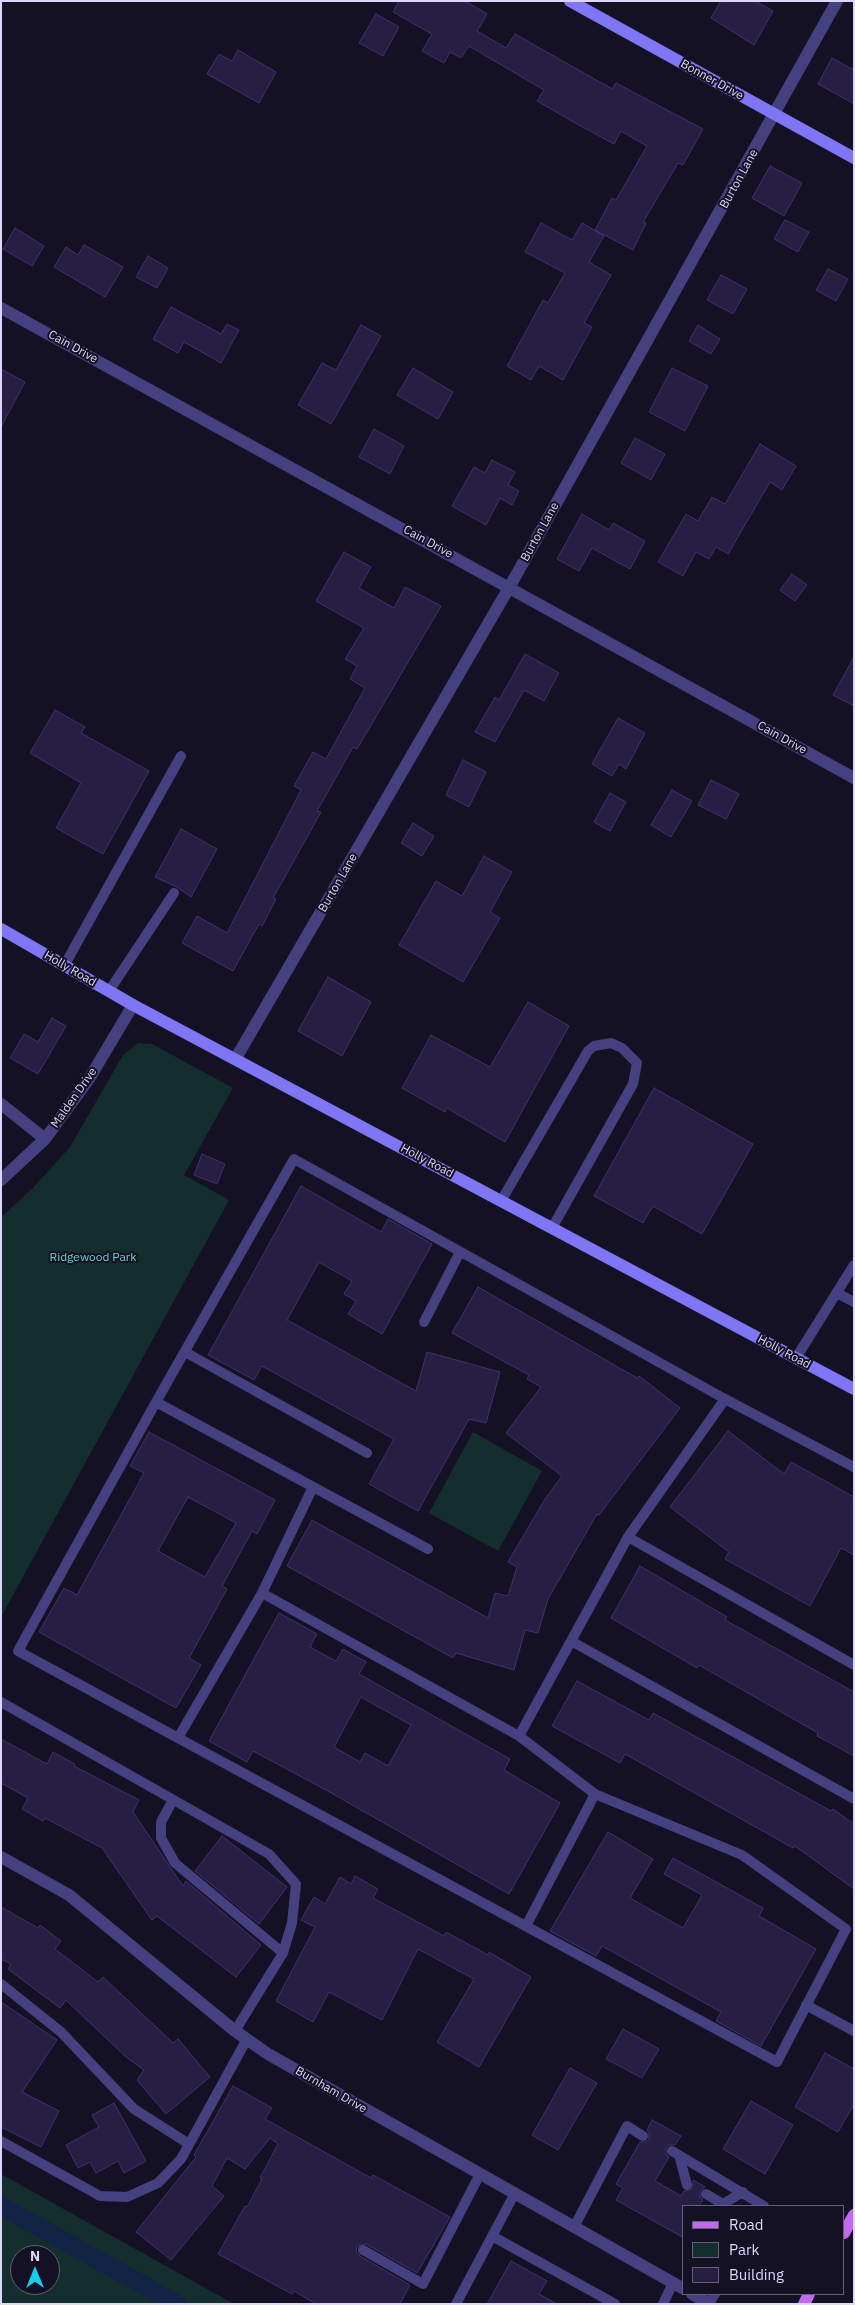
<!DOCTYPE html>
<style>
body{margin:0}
#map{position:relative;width:855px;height:2305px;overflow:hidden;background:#151124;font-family:"IBM Plex Sans",sans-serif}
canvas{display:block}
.frame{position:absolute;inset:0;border:2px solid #ddd7fc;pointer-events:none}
.legend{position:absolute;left:682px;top:2205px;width:162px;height:90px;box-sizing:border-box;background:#151124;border:1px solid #65607a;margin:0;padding:6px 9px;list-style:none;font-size:15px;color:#ddd7fc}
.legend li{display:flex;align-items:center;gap:10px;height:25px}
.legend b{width:25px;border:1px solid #65607a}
.north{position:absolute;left:10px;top:2245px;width:50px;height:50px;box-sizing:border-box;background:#151124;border:1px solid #65607a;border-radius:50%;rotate:0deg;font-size:14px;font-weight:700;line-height:20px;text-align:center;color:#ddd7fc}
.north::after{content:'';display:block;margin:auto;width:18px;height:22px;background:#14ceeb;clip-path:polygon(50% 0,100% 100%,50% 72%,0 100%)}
</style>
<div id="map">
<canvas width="855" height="2305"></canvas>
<div class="frame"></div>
<ul class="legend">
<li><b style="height:6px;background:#c468f2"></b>Road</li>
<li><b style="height:14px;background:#142e2e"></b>Park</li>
<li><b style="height:14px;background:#271e44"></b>Building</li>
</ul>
<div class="north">N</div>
</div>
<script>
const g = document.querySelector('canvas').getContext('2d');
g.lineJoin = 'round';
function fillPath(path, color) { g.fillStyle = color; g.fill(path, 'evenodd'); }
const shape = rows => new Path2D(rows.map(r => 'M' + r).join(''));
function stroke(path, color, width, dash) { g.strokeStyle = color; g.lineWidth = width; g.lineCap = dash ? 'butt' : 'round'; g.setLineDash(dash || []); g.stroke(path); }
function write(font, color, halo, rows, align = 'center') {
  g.font = font + ' "IBM Plex Sans",sans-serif'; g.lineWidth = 4; g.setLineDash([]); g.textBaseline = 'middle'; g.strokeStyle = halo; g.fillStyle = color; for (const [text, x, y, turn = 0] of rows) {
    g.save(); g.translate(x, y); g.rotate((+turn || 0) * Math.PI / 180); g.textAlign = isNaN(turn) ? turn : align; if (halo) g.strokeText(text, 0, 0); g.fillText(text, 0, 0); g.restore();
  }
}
const green = shape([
 [138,1043,152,1044,233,1088,184,1175,229,1200,1,1617,1,1217,32,1189,70,1147,123,1055],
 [473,1432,542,1471,498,1551,429,1513],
 [1,2174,234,2304,1,2304],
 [20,2255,50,2255,50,2285,20,2285]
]);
const canal = shape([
 [1,2206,177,2304]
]);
const building = shape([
 [399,1,465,1,487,14,477,31,506,48,515,34,612,89,616,83,703,129,683,165,678,163,643,222,646,223,633,250,595,230,612,198,616,200,647,146,621,131,614,144,577,124,537,101,544,90,469,46,461,58,450,52,444,63,422,51,432,34,393,12,399,1],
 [721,1,755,1,773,11,754,45,711,18,721,1],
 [376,14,399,27,383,56,359,43,376,14],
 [238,50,276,72,259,103,207,74,219,54,232,61,238,50],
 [832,58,854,70,854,104,818,84,832,58],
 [770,166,802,183,784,216,752,198,770,166],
 [785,220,809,232,798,252,774,239,785,220],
 [541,223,572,240,582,223,604,236,589,262,611,275,584,323,592,327,563,380,539,366,531,380,507,366,543,300,548,303,565,273,525,252,541,223],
 [15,228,44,246,32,266,3,249,15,228],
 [84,245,123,267,105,297,54,267,66,247,78,255,84,245],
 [148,256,168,268,157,288,136,277,148,256],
 [828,269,848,279,836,301,816,290,828,269],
 [721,275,747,289,733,314,707,300,721,275],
 [171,307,221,334,227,324,239,330,221,363,184,342,178,353,153,339,171,307],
 [361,325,381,336,331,424,298,405,322,363,336,370,361,325],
 [698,325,720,339,711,354,689,341,698,325],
 [413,368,453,392,438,419,397,395,413,368],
 [672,368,708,386,685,431,649,412,672,368],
 [1,369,25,382,1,427,1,369],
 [374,429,404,446,390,474,359,457,374,429],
 [635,438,665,454,651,480,621,463,635,438],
 [760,444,796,466,782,490,770,482,728,554,716,547,709,559,696,552,683,576,658,562,686,514,698,521,712,497,725,504,760,444],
 [492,460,515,472,508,485,519,491,512,505,500,498,486,525,452,506,474,467,485,473,492,460],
 [582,514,609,530,613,523,645,541,630,569,592,548,579,571,557,559,582,514],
 [344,552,371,567,359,588,394,608,405,587,441,606,357,749,353,747,317,811,321,812,273,898,276,899,262,926,259,924,233,971,182,943,197,916,227,933,301,790,294,786,313,752,326,759,365,688,350,679,357,666,345,659,364,628,316,601,344,552],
 [792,574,807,585,795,601,780,590,792,574],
 [525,654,559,673,544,701,524,690,495,742,475,732,495,697,499,700,525,654],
 [854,657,854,706,833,695,854,657],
 [55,710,85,727,81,733,149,771,103,854,56,828,81,783,30,753,55,710],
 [618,718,645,733,626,769,619,764,612,776,592,764,618,718],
 [463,760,486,772,469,807,446,795,463,760],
 [711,780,739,794,726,819,698,805,711,780],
 [672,790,692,801,671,837,651,825,672,790],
 [610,793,626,802,610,831,594,822,610,793],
 [413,823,434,836,422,856,401,843,413,823],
 [181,829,217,849,191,897,177,887,155,877,181,829],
 [484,856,512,872,490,912,500,918,463,982,399,945,436,881,462,896,484,856],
 [328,977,371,1002,342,1056,298,1031,328,977],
 [528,1002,569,1026,505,1142,447,1108,445,1112,402,1088,431,1035,490,1067,528,1002],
 [52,1018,66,1026,38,1074,10,1058,24,1034,38,1042,52,1018],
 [654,1088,753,1144,702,1234,653,1206,643,1223,594,1196,654,1088],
 [202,1154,225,1164,217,1184,194,1175,202,1154],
 [301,1186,381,1232,388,1219,432,1244,382,1334,348,1314,356,1301,344,1294,352,1281,319,1262,287,1320,416,1391,427,1352,500,1372,486,1423,469,1419,418,1511,369,1484,394,1439,262,1366,254,1380,208,1355,301,1186],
 [478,1287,637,1378,639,1376,680,1408,599,1515,597,1514,548,1599,538,1633,525,1630,514,1670,456,1653,453,1658,287,1566,312,1520,488,1618,495,1593,508,1596,517,1567,508,1562,545,1499,562,1476,506,1433,541,1387,527,1379,529,1375,452,1333,478,1287],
 [728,1431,784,1474,791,1462,854,1497,854,1555,841,1548,810,1606,725,1559,729,1552,670,1507,728,1431],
 [149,1432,275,1500,257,1534,252,1531,222,1586,227,1589,189,1658,201,1665,176,1708,39,1632,64,1588,77,1595,144,1473,130,1466,149,1432],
 [188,1497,236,1523,205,1577,158,1551,188,1497],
 [640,1566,727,1617,725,1620,854,1692,854,1756,817,1736,818,1733,699,1665,697,1668,611,1618,640,1566],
 [279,1613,317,1634,310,1647,336,1661,343,1649,366,1662,359,1674,510,1759,504,1770,560,1803,509,1894,326,1790,253,1751,247,1762,209,1741,279,1613],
 [361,1697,411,1725,388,1766,365,1753,360,1762,334,1747,361,1697],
 [577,1681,649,1720,653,1713,831,1811,833,1809,854,1824,854,1889,795,1846,793,1848,625,1754,620,1763,552,1726,577,1681],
 [1,1739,47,1764,53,1752,75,1764,74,1766,139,1800,133,1812,183,1886,186,1881,261,1945,236,1977,157,1916,152,1920,102,1848,45,1818,43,1821,22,1809,28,1798,1,1783,1,1739],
 [608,1832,653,1859,630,1898,683,1928,702,1895,664,1874,673,1858,763,1908,759,1916,816,1949,761,2046,716,2021,721,2012,602,1946,596,1956,550,1931,608,1832],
 [222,1836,287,1887,259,1924,195,1871,222,1836],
 [355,1876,378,1889,373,1898,444,1936,446,1932,488,1955,489,1952,531,1977,479,2067,437,2042,474,1979,418,1949,382,2020,329,1992,313,2022,276,2001,315,1927,301,1920,314,1897,325,1904,340,1877,351,1884,355,1876],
 [1,1907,38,1928,40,1925,61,1941,55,1949,98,1982,103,1977,173,2043,178,2039,210,2077,166,2114,137,2080,144,2070,126,2057,66,2000,60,2008,8,1969,11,1964,1,1959,1,1907],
 [1,2002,57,2040,22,2092,59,2111,41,2147,1,2127,1,2002],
 [623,2029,659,2049,642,2078,606,2059,623,2029],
 [825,2053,854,2069,854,2104,838,2132,795,2107,825,2053],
 [570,2068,597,2083,558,2150,532,2135,570,2068],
 [233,2086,272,2108,265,2119,371,2178,373,2175,450,2217,417,2273,366,2244,357,2246,356,2251,360,2256,410,2285,400,2304,316,2304,294,2291,292,2294,218,2254,245,2206,247,2207,262,2179,260,2178,278,2144,270,2138,245,2169,227,2158,212,2186,224,2196,171,2260,136,2232,196,2157,194,2155,233,2086],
 [751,2101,793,2125,765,2174,723,2149,751,2101],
 [114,2103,146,2161,124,2173,118,2161,96,2173,90,2162,78,2168,66,2145,99,2127,92,2115,114,2103],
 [652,2120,681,2136,675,2145,669,2145,666,2148,666,2154,669,2157,655,2181,681,2196,684,2191,692,2189,693,2180,705,2187,700,2191,700,2197,703,2200,699,2206,684,2206,684,2238,616,2200,623,2188,616,2184,640,2142,646,2142,649,2139,649,2133,647,2130,652,2120],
 [511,2261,547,2281,539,2294,557,2304,487,2304,511,2261]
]);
const lane = shape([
 [64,966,181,756],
 [109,991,174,893],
 [501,1201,588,1051,594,1046,611,1043,622,1048,637,1063,633,1084,552,1228],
 [837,1293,854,1302],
 [424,1322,460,1252],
 [185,1352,367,1453],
 [796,1358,854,1265],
 [156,1402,294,1159,725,1399],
 [628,1537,854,1665],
 [428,1549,156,1402,18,1651,178,1738,262,1593,519,1736,571,1641,854,1799],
 [262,1593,313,1487],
 [571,1641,628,1537,725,1399,854,1467],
 [1,1702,269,1854,296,1884,292,1923,283,1953,235,2031],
 [178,1738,777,2062,846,1929,742,1855,595,1794,519,1736],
 [173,1800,161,1822,161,1838,175,1863,283,1953],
 [526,1926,595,1794],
 [1,1984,61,2032,134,2109,189,2144],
 [806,2005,854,2031],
 [1,2141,100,2196,127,2197,158,2183,181,2159,247,2039],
 [672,2151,764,2206],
 [679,2155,687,2185],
 [706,2194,723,2204,743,2192],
 [574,2227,627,2126,643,2136],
 [492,2236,615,2304],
 [363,2250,423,2284,480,2174],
 [709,2303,715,2294],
 [456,2304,515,2193],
 [663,2304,673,2283]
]);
const street = shape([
 [1,308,854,778],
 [236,1058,510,586,837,1],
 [1,1104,45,1139],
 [1,1180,45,1139,89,1079,133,1005],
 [1,1857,69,1895,235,2031,268,2054,684,2289],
 [692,2294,710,2304]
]);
const secondary = shape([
 [570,1,854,158],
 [1,929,133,1005,854,1389]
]);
const primary = shape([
 [844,2233,854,2215],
 [804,2304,809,2294]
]);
const streetNames = [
 ["Bonner Drive",712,80,29],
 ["Burton Lane",739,179,-61],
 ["Cain Drive",73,347,29],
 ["Burton Lane",540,532,-61],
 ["Cain Drive",428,542,29],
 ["Cain Drive",782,738,29],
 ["Burton Lane",338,883,-60],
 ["Holly Road",70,969,30],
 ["Malden Drive",74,1098,-55],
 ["Holly Road",427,1161,28],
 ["Holly Road",784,1352,28],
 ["Burnham Drive",331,2090,30]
];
const parkNames = [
 ["Ridgewood Park",93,1258]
];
fillPath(green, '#142e2e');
stroke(canal, '#122446', 19);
fillPath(building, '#271e44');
stroke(building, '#40326e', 1);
stroke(lane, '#45407f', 10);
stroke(street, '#45407f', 12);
stroke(secondary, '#7e76f4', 12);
stroke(primary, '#c468f2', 12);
write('12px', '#ddd7fc', '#151124', streetNames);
write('12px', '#69d6bf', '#151124', parkNames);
</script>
